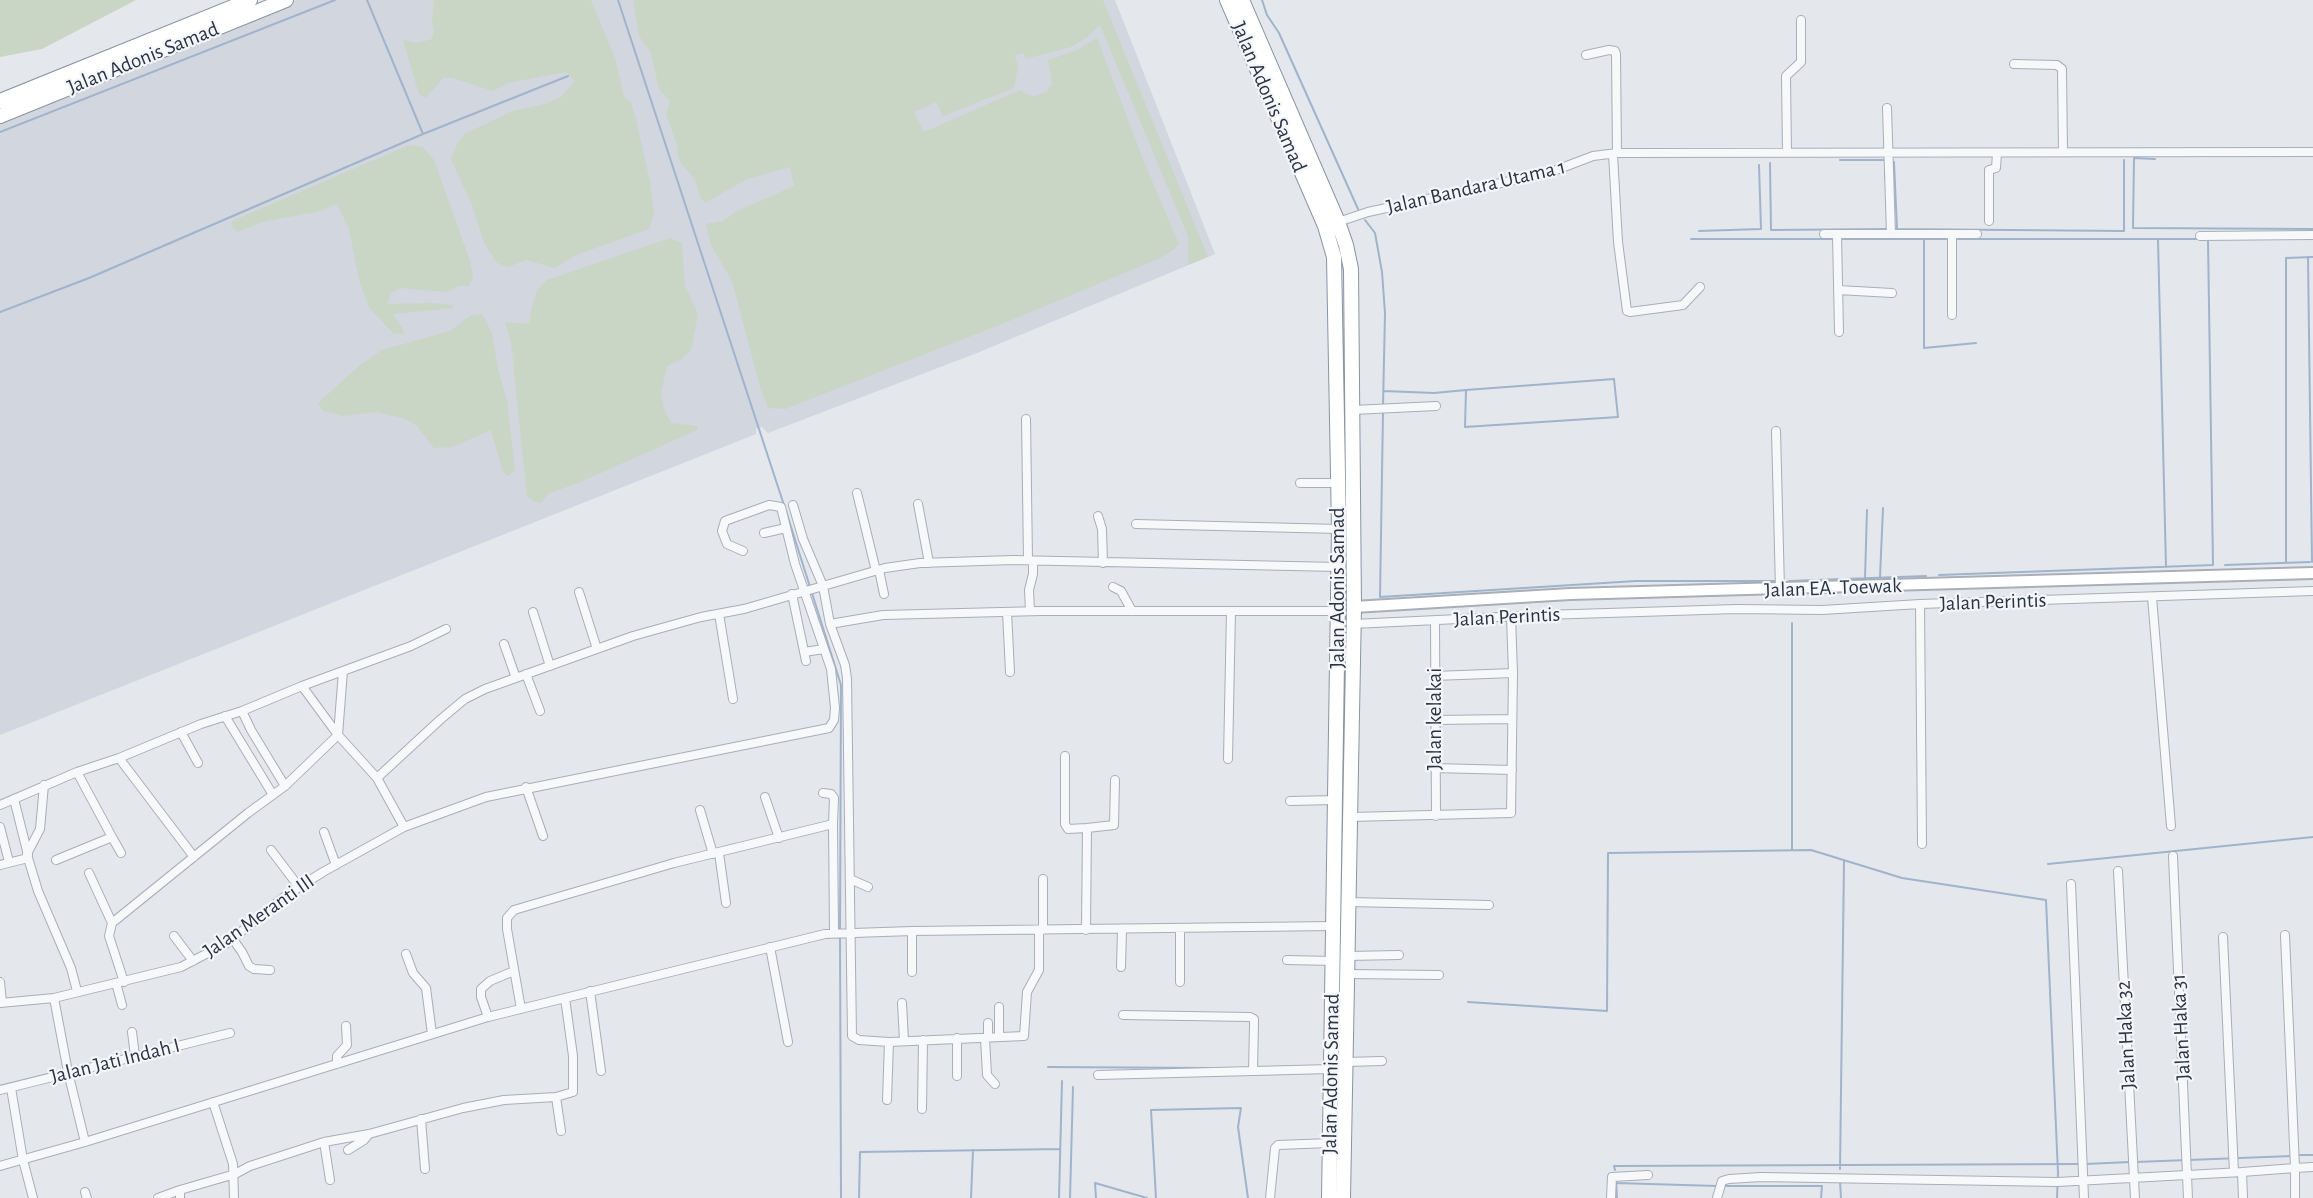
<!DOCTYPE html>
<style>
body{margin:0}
canvas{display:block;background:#e4e7ec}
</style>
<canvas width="2313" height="1198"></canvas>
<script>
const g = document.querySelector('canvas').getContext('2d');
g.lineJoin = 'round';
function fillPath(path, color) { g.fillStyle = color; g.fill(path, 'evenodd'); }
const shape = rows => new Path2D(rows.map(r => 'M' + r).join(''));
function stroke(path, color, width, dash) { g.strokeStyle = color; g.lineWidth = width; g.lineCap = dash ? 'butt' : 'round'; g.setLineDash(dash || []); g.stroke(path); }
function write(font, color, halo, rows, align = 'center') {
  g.font = font + ' "Alegreya Sans",sans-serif'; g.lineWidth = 4.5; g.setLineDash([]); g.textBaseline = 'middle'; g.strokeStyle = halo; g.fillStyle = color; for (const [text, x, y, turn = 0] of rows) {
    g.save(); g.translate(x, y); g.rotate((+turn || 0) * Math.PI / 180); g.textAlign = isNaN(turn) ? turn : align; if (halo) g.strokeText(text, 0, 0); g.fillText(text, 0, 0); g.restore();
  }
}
const built = shape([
 [296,0,1115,0,1215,254,977,353,768,433,762,427,756,429,756,434,0,735,0,121]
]);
const green = shape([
 [0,0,136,0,42,49,0,57],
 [434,0,591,0,615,58,624,97,631,102,636,119,650,182,654,214,649,229,576,255,555,268,526,260,508,267,497,263,484,243,472,205,451,159,458,142,465,134,512,111,545,104,562,96,575,81,566,72,508,83,493,91,452,78,443,78,426,98,419,94,403,40,417,43,432,39,434,30,432,22],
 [633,0,1103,0,1208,257,1188,265,1188,236,1100,25,1086,38,1071,47,1025,59,1024,53,1015,55,1018,67,1014,88,943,116,936,102,914,112,924,132,1020,90,1026,94,1035,96,1046,92,1052,84,1048,60,1077,50,1097,38,1144,162,1179,244,1173,250,1158,259,1002,324,785,409,768,408,760,387,732,281,711,245,706,224,723,221,735,212,794,186,790,167,745,180,705,203,700,197,695,179,682,165,678,156,677,145,666,114,670,101,659,89,651,53,639,36],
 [409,145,423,147,434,160,470,261,473,277,469,286,459,286,447,292,400,288,391,293,387,304,433,303,452,305,454,308,393,314,405,333,394,334,370,309,360,284,349,229,337,204,321,211,262,222,238,232,231,226,232,221],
 [670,238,682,243,685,286,698,314,691,350,680,360,667,366,661,393,664,409,671,423,698,426,697,430,576,484,549,493,541,503,534,501,527,496,511,343,505,322,529,324,532,306,537,291,547,280],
 [482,314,492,333,498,369,507,401,515,469,509,476,503,472,491,430,453,447,434,448,417,426,406,419,376,412,344,416,323,411,318,403,360,365,382,350,450,331,470,316]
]);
const stream = shape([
 [618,0,784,505],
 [1262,0,1267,15,1279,33,1358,209],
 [0,132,335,0],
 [423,134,568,76],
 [2155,159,2134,158,2133,228,2313,229],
 [1840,160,1885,160,1885,179],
 [1894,162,1897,229,2124,231,2124,160],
 [1770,163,1771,230,1887,229],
 [1365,220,1375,233,1382,272,1385,313,1383,406],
 [1699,231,1761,229,1759,165],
 [1691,239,2313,239],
 [1924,239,1924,348,1976,343],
 [2158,240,2166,567],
 [2308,257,2312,562],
 [0,312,89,278,423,134,367,0],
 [1384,391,1434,393,1466,390,1614,379,1618,417,1465,427,1466,390],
 [1383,412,1380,597,1636,581,1776,581],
 [786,511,841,685,840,931],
 [2286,563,2286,258,2313,257],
 [2225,565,2310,562],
 [1939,575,2213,565,2208,240],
 [1880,577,1883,508],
 [1865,578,1867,510],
 [1789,581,1926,576],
 [1792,850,1792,623],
 [2048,864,2313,837],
 [840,937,841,1198],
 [1468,1002,1607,1011,1608,853,1811,850,1902,878,2046,900,2058,1173,2057,1198],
 [1048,1067,1208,1068],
 [2298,1155,2313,1155],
 [2136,1162,2292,1156],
 [2085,1164,2130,1162],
 [1840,1169,1844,861],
 [1615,1170,1614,1166,2079,1164],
 [1840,1181,1841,1198],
 [1616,1182,1617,1198],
 [1616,1183,1717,1186],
 [1723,1186,1822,1186,1821,1198],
 [859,1198,860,1152,1060,1149],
 [971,1198,973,1150],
 [1059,1198,1062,1081],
 [1070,1198,1073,1087],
 [1096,1198,1095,1183,1147,1198],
 [1156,1198,1151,1110,1241,1108,1238,1127,1248,1198]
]);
const street = shape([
 [1586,55,1609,50,1615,51,1616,54,1617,153],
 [2014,64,2057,65,2062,69,2063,152],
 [1787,153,1786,76,1801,62,1801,20],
 [1613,154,1618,242,1627,311,1630,312,1683,305,1700,287],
 [1989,221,1989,170,1996,168,1997,153],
 [1338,222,1368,212,1551,172,1593,156,1617,153,2313,152],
 [1824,234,1891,234,1887,108],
 [1837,234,1839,332],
 [1891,234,1977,234],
 [2200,236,2313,235],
 [1838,290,1892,293],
 [1952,315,1952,234],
 [1353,410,1436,406],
 [1026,419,1028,560],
 [1776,431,1780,589],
 [1300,483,1339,483],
 [857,493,876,571],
 [918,504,929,563],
 [793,505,803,539,823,586,830,624,845,665,847,678,852,1036,859,1040,889,1042,1024,1036,1027,992,1039,970,1039,930],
 [1098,516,1102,529,1103,563],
 [1136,524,1339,529],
 [764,533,786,528],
 [879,570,884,594],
 [1113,587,1121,591,1132,611],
 [579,592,597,649],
 [792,594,806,661],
 [2152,597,2171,826],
 [1920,604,1922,844],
 [1030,611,1029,590,1033,574,1033,561],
 [533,612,550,666],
 [1007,612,1010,672],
 [719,614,733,699],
 [1435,621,1436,816],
 [830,624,883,615,1041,611,1338,611],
 [1353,624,1543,615,1737,609,1822,610,1920,604,2313,591],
 [504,644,516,678],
 [804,652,824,649],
 [526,674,540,711],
 [1434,676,1513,673],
 [302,686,411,646,446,629],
 [225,716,273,795],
 [1435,720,1512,719],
 [181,732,198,763],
 [1065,756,1065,824,1068,829,1087,828],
 [119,758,194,857],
 [1228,759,1231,611],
 [1434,768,1512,770],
 [377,778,441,719,465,699,485,689,633,636,701,617,744,609,885,568,920,563,1013,560,1338,567],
 [285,786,338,735,343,671],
 [526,787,543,836],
 [823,793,831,794,834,798,833,824],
 [765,797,779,838],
 [14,799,28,855],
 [1290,801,1336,800],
 [0,805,77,772,119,758,201,724,242,711],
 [700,810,713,854],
 [1350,817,1511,813,1513,673,1511,617],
 [0,827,9,862],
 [324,832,336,865],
 [112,837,121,853],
 [271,850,299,887],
 [719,853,726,903],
 [27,854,40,829,44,785],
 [2173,856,2188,1198],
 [56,860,112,837,77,772],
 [0,865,28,858,38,891,71,968,77,991],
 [2118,871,2135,1198],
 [89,873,112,923],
 [850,879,868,887],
 [1043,879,1043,930],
 [2071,884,2084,1198],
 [1348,902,1489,905],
 [1086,930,1087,828,1114,825,1115,780],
 [174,936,193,961],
 [2223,937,2234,1172],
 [232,938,242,952,249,966,254,969,270,970],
 [770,947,788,1042],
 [406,954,413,973,426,988,432,1034],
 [1347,956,1399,955],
 [1287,960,1333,961],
 [1121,967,1122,930],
 [912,972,912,931],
 [1347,974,1439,975],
 [0,982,2,1003],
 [124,982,109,936,112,923,248,813,285,786,251,730,242,711,302,686,338,735,377,778,404,827],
 [1180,982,1180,928],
 [116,983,122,1005],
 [590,991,601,1071],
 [54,998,68,1072,85,1142],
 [0,1003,54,998,181,967,227,943,288,894,323,872,404,827,486,797,829,728,834,720,835,708,831,669,795,564,781,507,769,505,725,521,722,531,727,544,743,551],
 [902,1003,904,1041],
 [999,1007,999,1037],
 [521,1009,507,929,507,918,514,910,674,863,833,824,834,933],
 [1123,1015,1250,1017,1254,1019,1254,1024,1253,1071],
 [488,1017,481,997,481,989,490,981,514,971],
 [988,1023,988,1037],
 [132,1032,135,1056],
 [957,1038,957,1076],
 [985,1038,987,1075,995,1084],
 [1346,1062,1382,1061],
 [337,1064,337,1056,347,1045,346,1026],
 [1098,1075,1331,1069],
 [11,1088,23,1160,33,1198],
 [0,1090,230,1033],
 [556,1097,561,1131],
 [887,1100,889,1042],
 [213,1102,233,1164,234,1198],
 [922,1109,923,1040],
 [421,1119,425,1169],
 [324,1142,330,1180],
 [348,1150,364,1140,369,1134],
 [0,1166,85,1142,488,1017,825,934,912,931,1334,926],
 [2242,1172,2295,1168,2285,935],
 [85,1192,87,1198],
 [158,1198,180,1190],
 [180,1198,180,1190,235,1174,250,1166,324,1142,369,1134,463,1108,504,1100,556,1097,573,1092,573,1056,565,998],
 [1270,1198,1275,1148,1278,1145,1330,1143],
 [1611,1198,1612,1177,1648,1175],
 [1717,1198,1722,1181,1729,1179,1761,1177,2057,1182,2242,1172,2243,1198],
 [2295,1198,2295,1168,2313,1167]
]);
const secondary = shape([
 [1354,607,1570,594,2313,573]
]);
const highway = shape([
 [1227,0,1325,226,1334,257,1339,529,1329,1198],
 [1242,0,1338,222,1346,245,1351,269,1354,607,1343,1198],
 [0,101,250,0],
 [0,116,286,0]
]);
const streetNames = [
 ["Jalan Adonis Samad",143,58,-22],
 ["Jalan Adonis Samad",1269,97,67],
 ["Jalan Bandara Utama 1",1476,187,-13],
 ["Jalan Adonis Samad",1338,588,-90],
 ["Jalan EA. Toewak",1833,588,-2],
 ["Jalan Perintis",1993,602,-2],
 ["Jalan Perintis",1507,617,-3],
 ["Jalan kelakai",1435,719,-90],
 ["Jalan Meranti III",259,916,-35],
 ["Jalan Haka 31",2181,1027,-93],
 ["Jalan Haka 32",2126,1035,-93],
 ["Jalan Jati Indah I",115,1061,-14],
 ["Jalan Adonis Samad",1331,1074,-89]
];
fillPath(built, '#d2d6de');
fillPath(green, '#c9d6c5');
stroke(stream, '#9fb4cc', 2);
stroke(street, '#a9aeb7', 10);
stroke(secondary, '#a9aeb7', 14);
stroke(highway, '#8b94a3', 16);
stroke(street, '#f7f8fa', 8);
stroke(secondary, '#fff', 10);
stroke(highway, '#fff', 14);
write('21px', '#2b3445', '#f4f6f9', streetNames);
</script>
